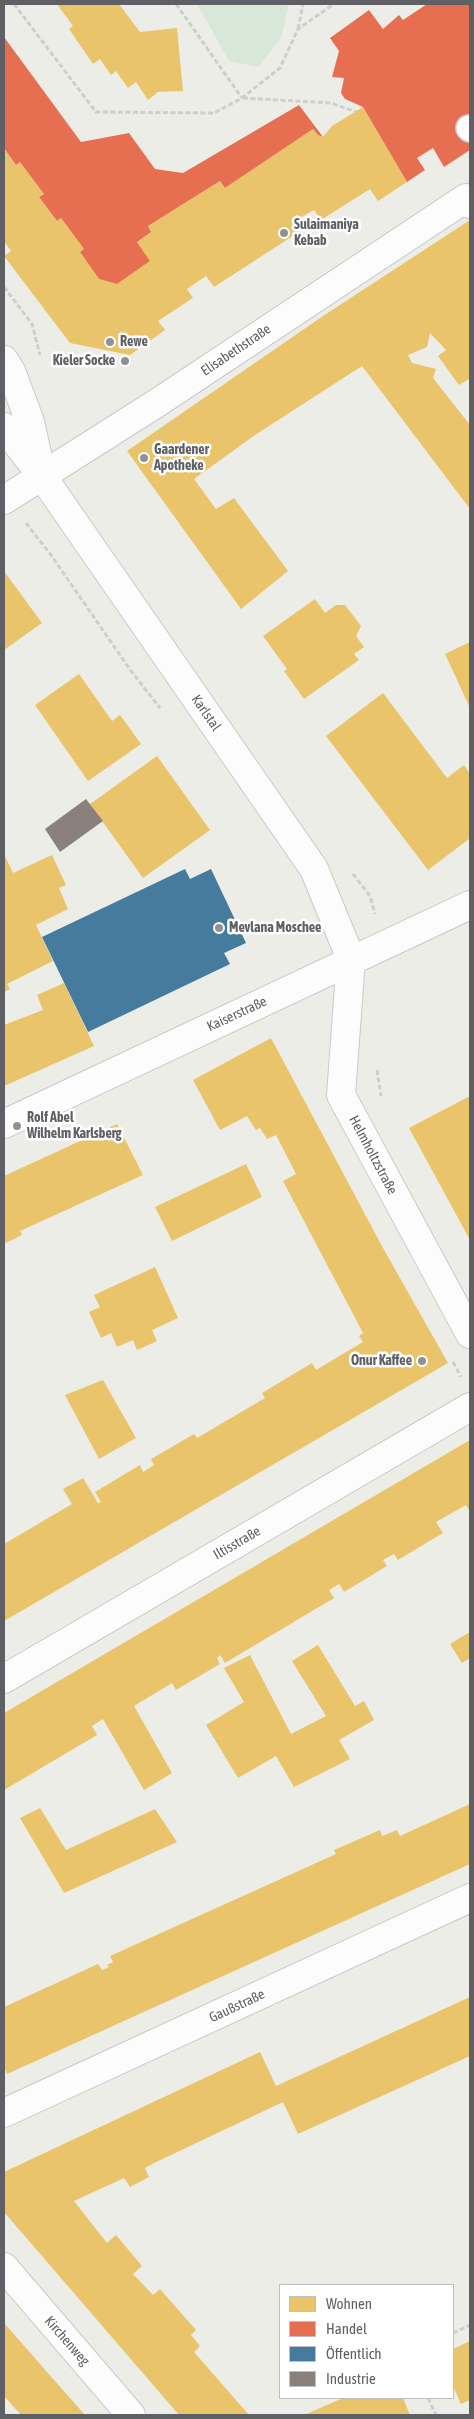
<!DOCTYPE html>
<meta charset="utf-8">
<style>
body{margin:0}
#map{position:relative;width:474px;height:2419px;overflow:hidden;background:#edede8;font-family:"Asap Condensed",sans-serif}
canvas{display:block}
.frame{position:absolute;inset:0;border:5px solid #5e6065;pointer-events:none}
.legend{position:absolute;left:279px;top:2284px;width:175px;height:115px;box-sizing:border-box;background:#fff;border:1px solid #bfbfc1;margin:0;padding:6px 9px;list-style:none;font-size:15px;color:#5e6065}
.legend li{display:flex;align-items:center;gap:10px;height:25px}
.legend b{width:25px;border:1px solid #bfbfc1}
</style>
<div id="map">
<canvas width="474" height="2419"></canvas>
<div class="frame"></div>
<ul class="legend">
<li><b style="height:14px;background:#e9c46a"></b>Wohnen</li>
<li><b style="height:14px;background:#e76f51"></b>Handel</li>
<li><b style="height:14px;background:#457b9d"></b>Öffentlich</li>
<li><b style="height:14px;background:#8a817c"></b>Industrie</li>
</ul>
</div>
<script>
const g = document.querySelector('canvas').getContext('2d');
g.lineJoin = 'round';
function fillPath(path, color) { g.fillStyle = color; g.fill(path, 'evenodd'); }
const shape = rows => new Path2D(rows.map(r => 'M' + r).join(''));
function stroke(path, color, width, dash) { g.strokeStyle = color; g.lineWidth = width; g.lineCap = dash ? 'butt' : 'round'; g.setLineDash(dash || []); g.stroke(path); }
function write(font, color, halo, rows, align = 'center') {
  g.font = font + ' "Asap Condensed",sans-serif'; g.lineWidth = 5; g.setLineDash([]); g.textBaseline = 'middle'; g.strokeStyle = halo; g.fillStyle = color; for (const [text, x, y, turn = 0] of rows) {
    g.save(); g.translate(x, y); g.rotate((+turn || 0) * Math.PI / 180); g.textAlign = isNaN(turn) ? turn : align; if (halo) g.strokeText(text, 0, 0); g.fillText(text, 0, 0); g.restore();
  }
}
const green = shape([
 [197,4,289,4,281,38,258,67,229,61]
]);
const homes = shape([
 [57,4,119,4,140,32,177,28,183,91,158,92,148,100,136,82,128,88,116,71,111,75,100,59,93,64,69,29,73,26],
 [363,107,407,182,378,201,370,189,321,220,314,210,296,220,302,230,214,287,206,276,187,289,193,298,158,321,165,330,130,355,70,343,4,256,11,251,4,241,4,148,16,165,20,162,44,194,39,197,57,221,61,218,84,249,80,252,99,279,117,284,150,261,137,242,151,232,148,226,220,181,225,188,313,129,318,135,323,137,332,126],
 [470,220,470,380,469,379,459,385,438,356,446,350,430,333,427,347,408,355,412,363,436,369,433,378,470,425,470,509,362,366,255,435,194,479,216,509,234,498,288,571,241,609,127,451,323,316],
 [4,571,42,623,4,650],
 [315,599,325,613,336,605,345,605,361,626,356,636,364,647,354,654,359,660,304,699,284,671,287,669,263,636],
 [470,642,470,708,445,654],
 [79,674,112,721,120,715,141,744,88,781,35,705],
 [383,693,447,778,464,765,470,774,470,840,469,839,428,870,326,736],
 [157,756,210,830,143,878,90,804],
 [52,855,66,885,59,888,68,909,36,925,53,961,7,984,10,989,4,992,4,857,5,856,13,873],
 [64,983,94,1046,4,1086,4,1025,43,1010,37,995],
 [271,1038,383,1248,448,1363,4,1621,4,1544,72,1504,63,1489,83,1478,98,1503,101,1502,95,1492,140,1465,143,1472,154,1465,151,1459,194,1434,197,1438,265,1398,262,1393,312,1363,316,1370,363,1342,359,1336,363,1333,283,1181,296,1174,276,1135,267,1139,260,1128,256,1130,247,1116,220,1130,193,1080],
 [470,1096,470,1240,409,1128],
 [117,1124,143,1175,20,1231,22,1235,6,1243,4,1239,4,1176],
 [246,1164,262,1197,172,1241,155,1207],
 [155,1267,178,1318,152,1330,157,1341,137,1350,133,1340,117,1347,111,1333,101,1338,89,1312,100,1307,94,1295],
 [103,1380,136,1438,99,1459,65,1395],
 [470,1440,470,1512,466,1505,436,1522,443,1533,398,1560,394,1554,383,1560,387,1566,344,1592,339,1584,329,1590,334,1598,225,1663,220,1655,217,1658,220,1664,176,1690,172,1683,134,1706,172,1773,144,1790,103,1719,92,1726,97,1735,4,1790,4,1713],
 [470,1632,470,1658,462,1663,450,1644],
 [318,1645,355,1706,364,1701,374,1720,339,1740,350,1759,294,1787,276,1756,238,1778,206,1725,244,1702,224,1668,250,1655,291,1734,326,1716,292,1661],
 [470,1804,470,1864,7,2074,4,2067,4,2007,98,1964,102,1970,109,1967,107,1965,113,1962,110,1956,336,1854,334,1850,380,1830,382,1836,397,1830,400,1836],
 [40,1808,66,1850,155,1809,177,1842,64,1893,20,1818],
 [470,1997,470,2056,298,2134,283,2102,154,2163,145,2168,149,2177,130,2187,124,2178,74,2201,107,2243,116,2235,142,2266,133,2274,153,2295,160,2289,196,2330,191,2335,200,2346,194,2352,249,2415,179,2415,4,2212,4,2172,260,2052,276,2086],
 [4,2323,62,2389,85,2415,21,2415,4,2396],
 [470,2341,470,2400,461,2404,453,2386,453,2349],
 [343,2398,403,2398,410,2415,304,2415]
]);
const shops = shape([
 [427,4,470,4,470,150,444,167,433,148,417,158,425,170,407,182,363,107,345,99,341,93,344,78,332,77,339,51,330,38,369,10,383,29,399,15,403,20],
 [4,37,81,142,129,133,155,169,183,173,299,105,323,137,318,135,313,129,225,188,220,181,148,226,151,232,137,242,150,261,117,284,99,279,80,252,84,249,61,218,57,221,39,197,44,194,20,162,16,165,4,148]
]);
const public = shape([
 [185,869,190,879,211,869,246,943,224,953,230,964,88,1032,42,937]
]);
const industry = shape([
 [86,799,103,821,60,852,45,829]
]);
const path = shape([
 [14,4,96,112,214,113,242,98,280,68,298,29,334,4],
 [176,4,242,98],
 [298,29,303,4],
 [243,98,331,103,356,112],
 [4,287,32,324,40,355],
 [26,523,51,555,131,671,160,708],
 [353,874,370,896,375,914],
 [377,1070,381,1096],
 [453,1362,461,1377],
 [453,2333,470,2325],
 [428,2398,436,2415]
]);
const pedestrian = shape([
 [469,128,470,129]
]);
const minor = shape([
 [4,500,157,403,466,198,470,204],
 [4,1124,470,905],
 [4,1679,470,1407],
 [4,2113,470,1898],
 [4,2267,131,2415]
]);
const tertiary = shape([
 [4,360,11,371,30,422,40,467],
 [4,427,42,476,314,869,351,959,341,1095,470,1334]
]);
const markers = [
 [284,233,5,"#909193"],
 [110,342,5,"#909193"],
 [125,361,5,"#909193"],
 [144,458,5,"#909193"],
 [219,928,5,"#909193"],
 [17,1126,5,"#909193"],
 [422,1361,5,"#909193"]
];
const poiNames = [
 ["Sulaimaniya",294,225],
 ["Kebab",294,241],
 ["Rewe",120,342],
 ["Kieler Socke",115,361,"right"],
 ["Gaardener",154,450],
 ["Apotheke",154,466],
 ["Mevlana Moschee",229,928],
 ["Rolf Abel",27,1118],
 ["Wilhelm Karlsberg",27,1134],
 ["Onur Kaffee",412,1361,"right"]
];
const streetNames = [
 ["Elisabethstraße",236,350,-34],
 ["Karlstal",206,713,55],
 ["Kaiserstraße",237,1014,-25],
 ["Helmholtzstraße",373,1155,62],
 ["Iltisstraße",237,1543,-30],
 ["Gaußstraße",237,2006,-25],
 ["Kirchenweg",67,2341,49]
];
fillPath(green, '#d7e8d8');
fillPath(homes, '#e9c46a');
fillPath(shops, '#e76f51');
fillPath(public, '#457b9d');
fillPath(industry, '#8a817c');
stroke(pedestrian, '#c9c9c9', 28);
stroke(minor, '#c9c9c9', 30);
stroke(tertiary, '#c9c9c9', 30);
stroke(path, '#cbcfce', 3, [5, 2.5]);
stroke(pedestrian, '#fcfcfc', 25);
stroke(minor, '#fcfcfc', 28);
stroke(tertiary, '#fcfcfc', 28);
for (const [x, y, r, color] of markers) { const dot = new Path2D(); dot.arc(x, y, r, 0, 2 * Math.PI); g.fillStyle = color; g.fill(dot); stroke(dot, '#fff', 2); }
write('bold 14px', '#5e6065', '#fff', poiNames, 'left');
write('14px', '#5e6065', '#fff', streetNames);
</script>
